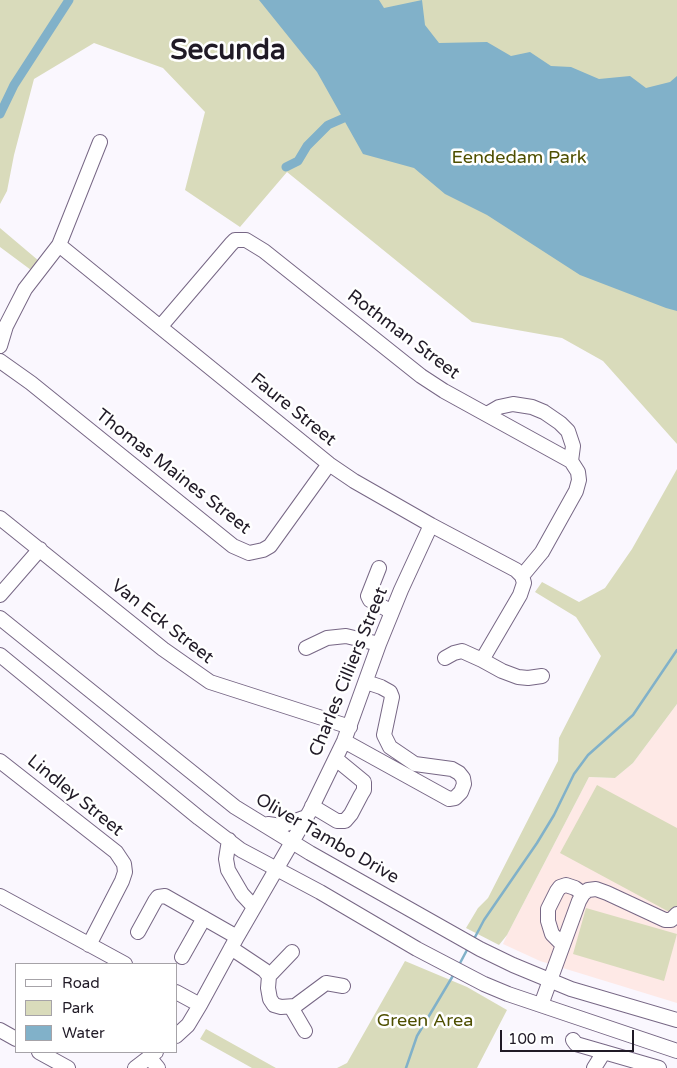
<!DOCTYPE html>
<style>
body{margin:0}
#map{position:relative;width:677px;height:1068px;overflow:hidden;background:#faf7fe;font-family:"Varela Round",sans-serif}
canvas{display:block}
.legend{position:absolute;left:15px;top:963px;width:162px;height:90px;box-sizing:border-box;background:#fff;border:1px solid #a6a3a8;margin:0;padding:6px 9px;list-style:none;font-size:15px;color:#201a26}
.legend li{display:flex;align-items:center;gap:10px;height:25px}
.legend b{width:25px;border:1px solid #a6a3a8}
.scale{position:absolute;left:500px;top:1030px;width:134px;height:22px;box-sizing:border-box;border:2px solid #201a26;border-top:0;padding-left:6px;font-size:15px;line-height:18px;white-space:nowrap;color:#201a26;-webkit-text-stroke:4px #fff;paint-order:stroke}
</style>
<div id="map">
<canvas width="677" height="1068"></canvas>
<ul class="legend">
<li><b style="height:6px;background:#fff"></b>Road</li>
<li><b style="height:14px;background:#d9dbbb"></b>Park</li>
<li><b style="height:14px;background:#81b1c9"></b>Water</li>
</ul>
<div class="scale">100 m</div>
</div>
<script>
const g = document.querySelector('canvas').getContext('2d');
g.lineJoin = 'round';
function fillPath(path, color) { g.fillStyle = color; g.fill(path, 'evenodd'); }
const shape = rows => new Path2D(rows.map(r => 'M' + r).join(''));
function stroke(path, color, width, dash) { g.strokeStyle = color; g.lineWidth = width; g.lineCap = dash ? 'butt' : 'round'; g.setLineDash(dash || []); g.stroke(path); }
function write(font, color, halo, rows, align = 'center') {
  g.font = font + ' "Varela Round",sans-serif'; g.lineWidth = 5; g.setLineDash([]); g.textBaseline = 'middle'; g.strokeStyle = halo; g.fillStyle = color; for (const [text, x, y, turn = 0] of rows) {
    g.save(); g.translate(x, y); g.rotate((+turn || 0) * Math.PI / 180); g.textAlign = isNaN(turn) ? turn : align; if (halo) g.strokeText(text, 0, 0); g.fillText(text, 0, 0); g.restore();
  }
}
const education = shape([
 [677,704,677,1003,540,961,503,944,507,935,589,777,615,778,633,763]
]);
const green = shape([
 [0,0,677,0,677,444,603,361,562,338,472,322,287,172,240,227,185,190,205,112,163,68,94,43,34,79,14,155,7,191,0,204],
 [0,228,39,261,31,270,0,247],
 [677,469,677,704,633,763,615,778,589,777,507,935,499,945,466,928,478,908,488,898,558,761,559,738,601,656,576,617,535,592,542,582,579,602,605,588,632,549],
 [597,785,677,828,677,907,673,914,560,853],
 [586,908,677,934,664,981,573,954],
 [405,961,467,987,507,1010,477,1068,337,1068,347,1063],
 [206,1029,276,1068,252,1068,200,1039]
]);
const water = shape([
 [259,0,379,0,384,8,422,0,425,25,439,43,487,42,511,56,530,52,551,66,571,67,599,79,630,76,646,88,670,82,677,76,677,311,666,308,580,275,487,215,445,194,414,168,363,154,317,72]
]);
const stream = shape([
 [474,939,484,920,537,843,554,815,574,774,588,755,633,715,677,650],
 [459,965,468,948],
 [406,1068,417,1036,454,974]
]);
const canal = shape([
 [0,114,14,85,69,0],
 [286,167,298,161,307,146,328,125,344,118]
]);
const minor = shape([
 [59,245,329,464,354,481,431,525,516,570,522,576],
 [161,326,231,244,235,240,246,240,264,251,421,376,444,391,571,461,578,472,579,480,576,491,542,552,522,576],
 [0,346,6,326,25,289,59,245,100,142],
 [0,361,31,383,233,546,249,553,263,550,270,546,329,464],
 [487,414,499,407,513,404,532,407,544,412,560,423,568,431,573,446,571,461],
 [0,518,163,649,210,682,350,727],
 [379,568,368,596,370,600,392,612],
 [0,595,40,549],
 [0,618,235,807,310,853,480,949,513,965,571,989,677,1020],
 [306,648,327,638,346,636,379,644],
 [0,655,199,818,241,850,320,892,417,949,484,984,508,994,677,1051],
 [445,658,454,653,462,651,482,660,520,595,524,583,522,576],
 [482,660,502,671,518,677,528,678,542,676],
 [344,741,449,799,455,798,461,792,464,784,463,778,459,773,452,769,415,764,390,747,384,735,392,697,390,692,381,687,366,682],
 [0,761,116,852,124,864,125,872,122,881,89,945],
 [312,806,337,821,345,821,351,814,361,795,364,790,364,782,336,759],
 [268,824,281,826,306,817],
 [229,840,226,859,228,870,242,894,254,907],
 [0,896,125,964],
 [138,932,155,901,158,897,165,896,237,937],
 [563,945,552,934,548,921,548,909,557,891,560,887,566,885,575,888,583,894],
 [231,948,264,970,269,976,268,988,270,999,274,1005,281,1007,295,1006,326,983,343,986],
 [182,957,204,918],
 [269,976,292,952],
 [176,992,200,1005],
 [541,1005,579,901,583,894,588,890,596,889,607,893,665,920,671,920,677,914],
 [291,1007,305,1031],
 [0,1030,16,1039],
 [176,1036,188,1025,200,1005,237,937,310,811,344,741,379,644,401,590,431,525],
 [573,1040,576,1044,659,1068],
 [39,1052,68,1068],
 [149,1057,158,1068],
 [135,1068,156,1052],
 [594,1068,604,1052]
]);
const parkNames = [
 ["Eendedam Park",519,158],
 ["Green Area",425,1021]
];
const streetNames = [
 ["Rothman Street",403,335,37],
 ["Faure Street",293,410,39],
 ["Thomas Maines Street",173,472,38],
 ["Van Eck Street",162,622,38],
 ["Charles Cilliers Street",349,672,-68],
 ["Lindley Street",75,796,39],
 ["Oliver Tambo Drive",327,839,30]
];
const townNames = [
 ["Secunda",228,52]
];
fillPath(education, '#fee9e6');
fillPath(green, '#d9dbbb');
fillPath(water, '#81b1c9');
stroke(stream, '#81b1c9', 2.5);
stroke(canal, '#81b1c9', 9);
stroke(minor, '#776785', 16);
stroke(minor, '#fff', 14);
write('18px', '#4e4f00', '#fff', parkNames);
write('18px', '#201a26', '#fff', streetNames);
write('bold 28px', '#201a26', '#fff', townNames);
</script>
